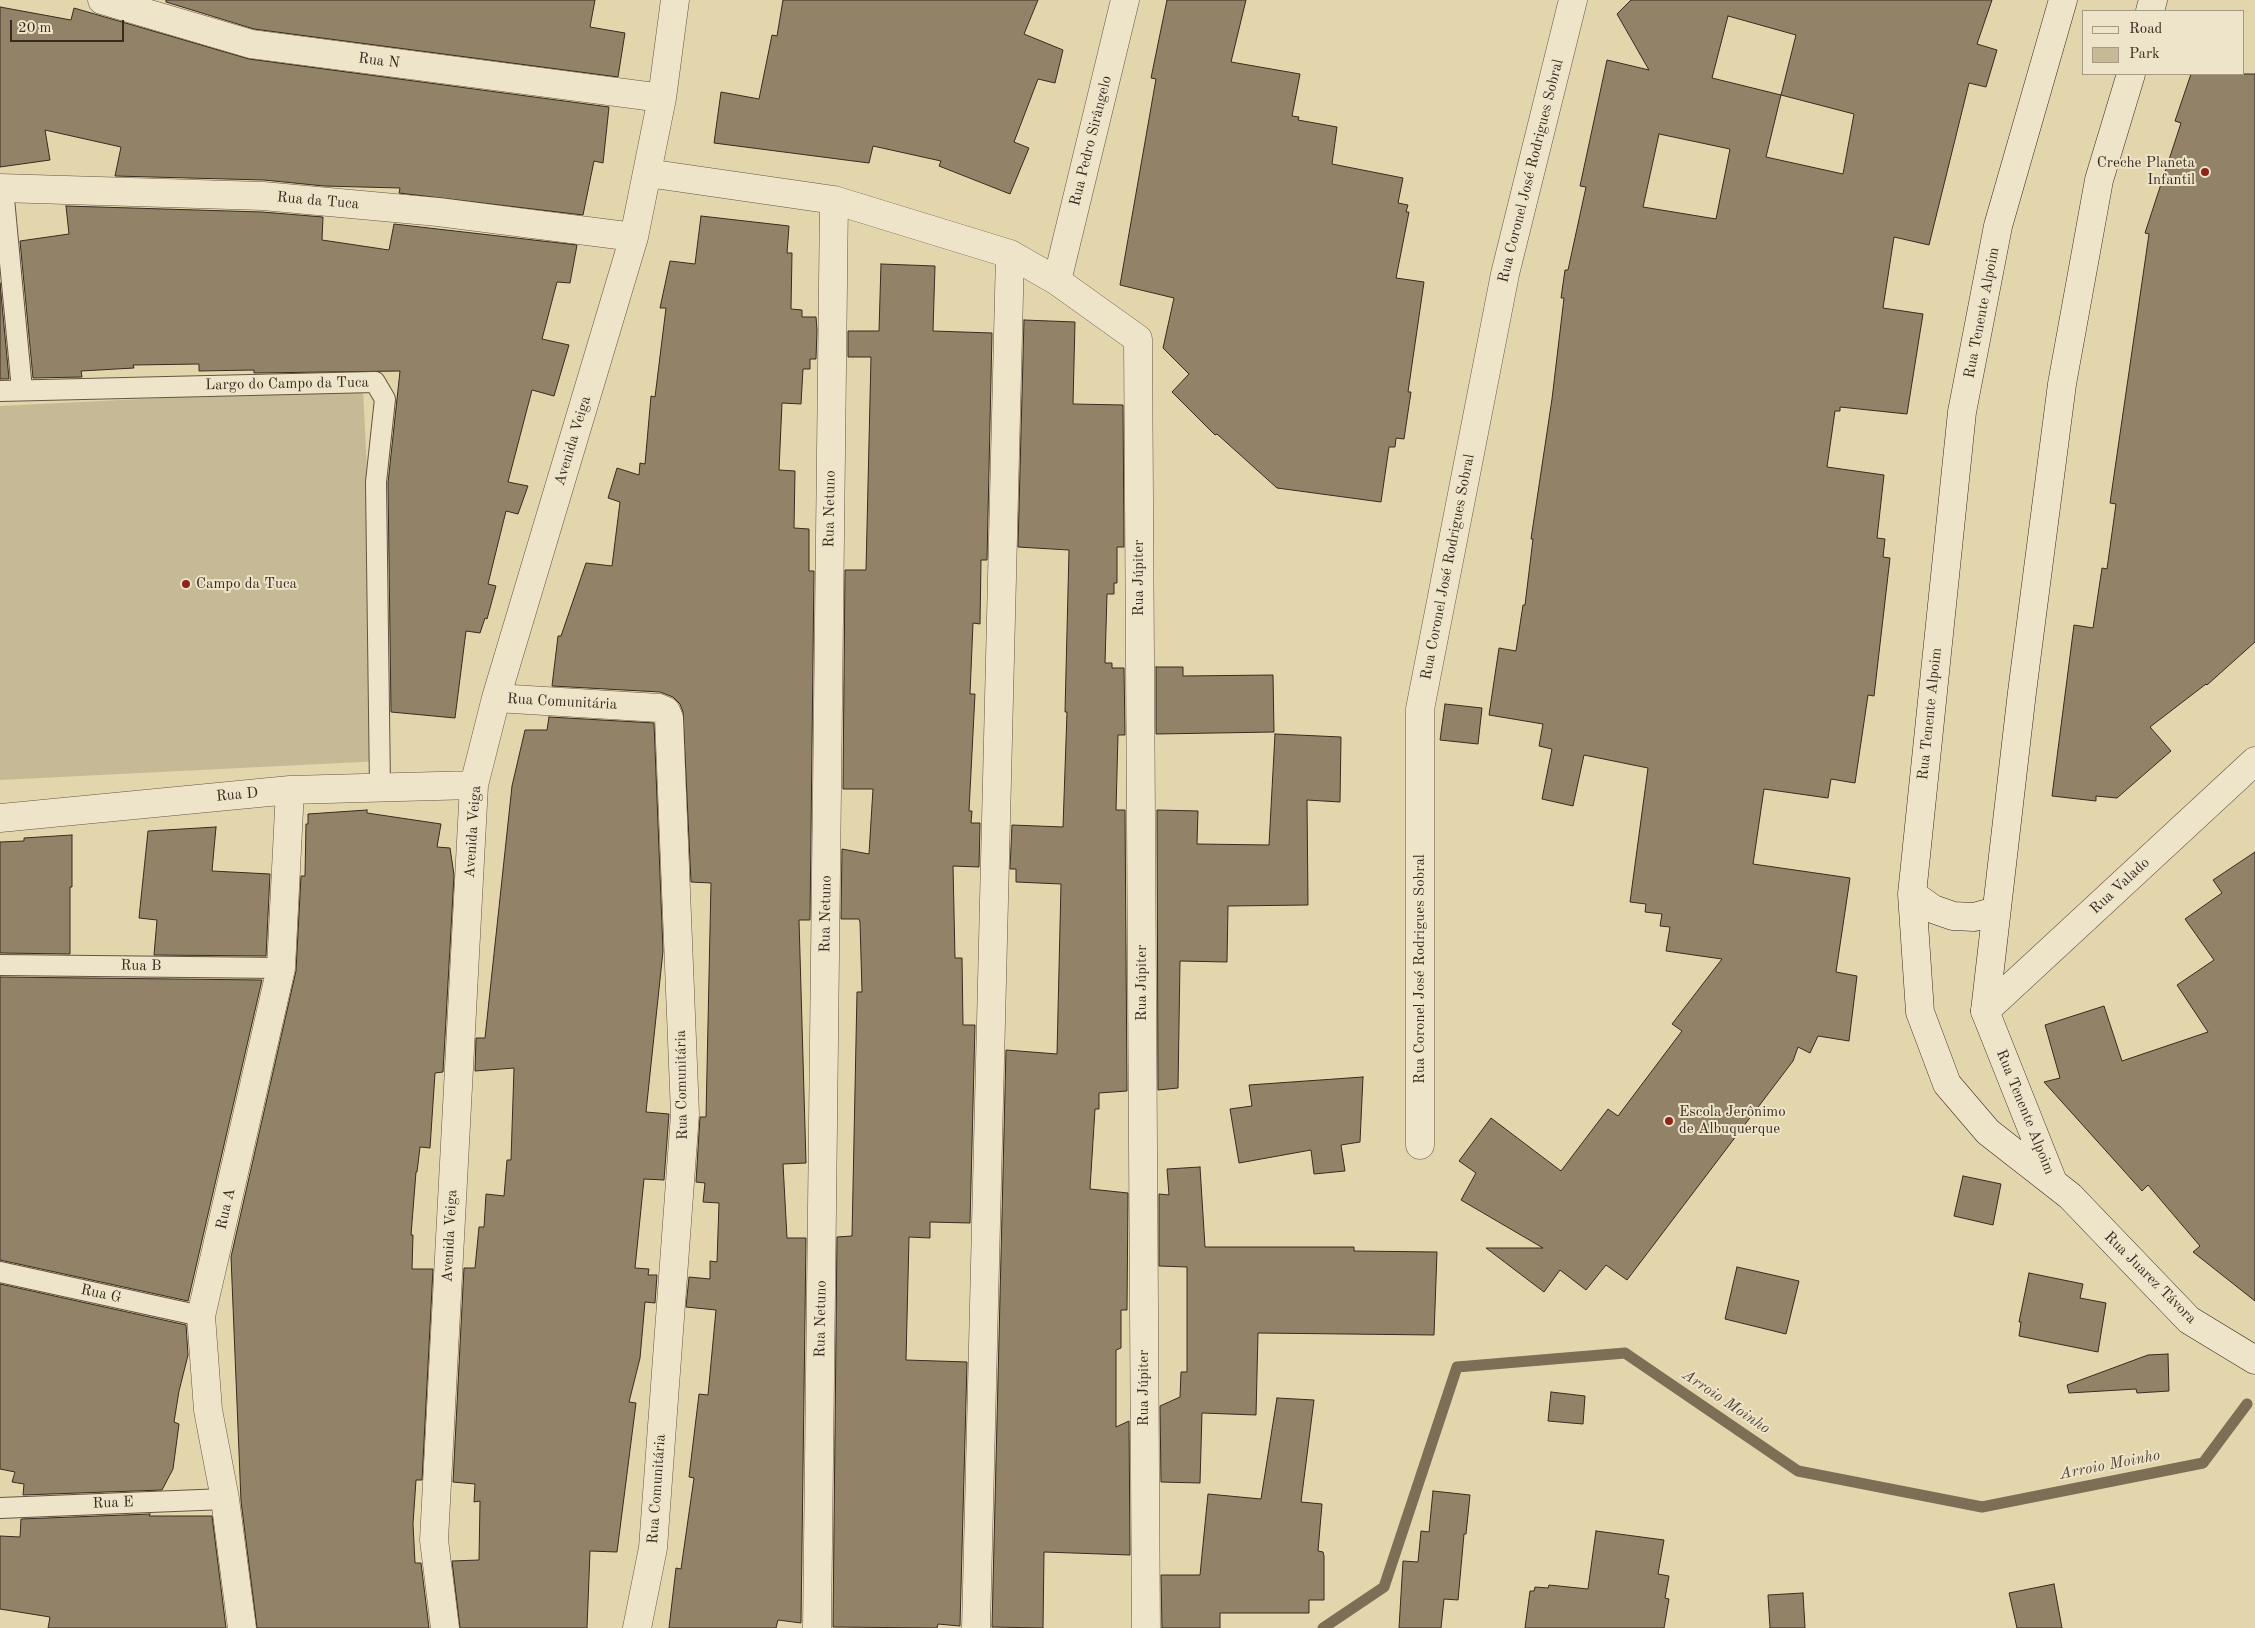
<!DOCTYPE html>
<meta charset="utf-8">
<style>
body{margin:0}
#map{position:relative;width:2255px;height:1628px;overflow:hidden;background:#e3d6ad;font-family:"Old Standard TT",serif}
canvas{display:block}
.legend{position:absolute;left:2082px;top:10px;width:162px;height:65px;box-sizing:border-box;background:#ede4ca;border:1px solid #a59a85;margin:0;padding:6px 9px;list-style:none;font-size:15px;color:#3a2a1e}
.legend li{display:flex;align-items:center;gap:10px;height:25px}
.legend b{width:25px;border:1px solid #a59a85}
.scale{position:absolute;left:10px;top:20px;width:114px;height:22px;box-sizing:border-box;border:2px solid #3a2a1e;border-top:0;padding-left:6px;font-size:15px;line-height:18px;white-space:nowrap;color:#3a2a1e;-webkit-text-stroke:4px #ede4ca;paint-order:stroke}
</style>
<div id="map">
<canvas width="2255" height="1628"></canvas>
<ul class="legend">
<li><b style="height:6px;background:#ede4ca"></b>Road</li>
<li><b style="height:14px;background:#c6b995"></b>Park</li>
</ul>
<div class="scale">20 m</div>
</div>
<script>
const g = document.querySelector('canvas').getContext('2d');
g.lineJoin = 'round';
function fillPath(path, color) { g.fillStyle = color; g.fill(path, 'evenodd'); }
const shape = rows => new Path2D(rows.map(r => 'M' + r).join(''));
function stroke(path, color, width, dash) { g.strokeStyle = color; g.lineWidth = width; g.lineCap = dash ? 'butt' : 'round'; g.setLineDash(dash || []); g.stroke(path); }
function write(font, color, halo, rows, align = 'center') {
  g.font = font + ' "Old Standard TT",serif'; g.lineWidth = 4; g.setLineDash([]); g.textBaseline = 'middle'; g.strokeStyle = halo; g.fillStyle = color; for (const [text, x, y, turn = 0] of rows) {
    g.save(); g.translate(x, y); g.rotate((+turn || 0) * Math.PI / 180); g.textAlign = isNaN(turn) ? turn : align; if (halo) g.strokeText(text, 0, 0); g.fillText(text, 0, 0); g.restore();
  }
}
const green = shape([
 [363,388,381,761,0,780,0,406]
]);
const stream = shape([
 [1323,1628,1384,1587,1457,1367,1625,1353,1798,1471,1982,1507,2203,1463,2247,1404]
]);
const building = shape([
 [166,0,595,0,590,27,625,33,618,77,254,29,166,2,166,0],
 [783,0,1038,0,1024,34,1063,50,1055,83,1038,79,1014,142,1029,148,1010,194,939,166,941,161,873,146,869,163,714,143,721,92,759,99,772,35,777,36,783,0],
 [1167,0,1246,0,1231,62,1300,74,1292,116,1299,117,1298,120,1337,127,1332,164,1403,178,1398,203,1408,205,1406,212,1409,212,1396,278,1424,282,1408,392,1411,392,1404,439,1396,438,1395,447,1389,447,1381,502,1277,488,1217,434,1215,435,1172,392,1189,374,1163,348,1174,298,1120,285,1156,79,1151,78,1167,0],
 [1631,0,1992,0,1977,44,1997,50,1986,87,1969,83,1929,245,1894,237,1883,308,1923,314,1907,414,1840,407,1840,411,1835,411,1827,467,1884,475,1877,538,1885,539,1883,557,1890,558,1874,696,1868,695,1855,783,1831,779,1828,798,1764,789,1753,864,1850,878,1836,972,1857,976,1849,1041,1818,1036,1810,1053,1798,1047,1793,1061,1627,1280,1606,1265,1586,1290,1560,1270,1544,1292,1486,1248,1543,1248,1461,1200,1476,1173,1459,1161,1491,1118,1561,1171,1608,1109,1618,1116,1682,1031,1672,1024,1722,959,1666,951,1670,927,1660,926,1662,914,1645,912,1646,904,1630,902,1648,768,1584,755,1573,806,1542,799,1552,749,1539,746,1543,724,1489,715,1499,648,1516,651,1523,605,1525,605,1533,539,1531,539,1552,399,1564,298,1561,298,1565,270,1568,270,1586,187,1580,186,1607,60,1649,70,1617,14,1631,0],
 [1728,16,1796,35,1781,95,1712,78,1728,16],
 [1781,95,1854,114,1843,174,1766,157,1781,95],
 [1659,134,1730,149,1716,219,1643,207,1659,134],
 [0,7,71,20,74,8,249,59,609,107,603,163,594,161,583,215,399,193,400,188,324,186,264,180,115,176,121,147,45,130,50,160,0,167,0,7],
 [2191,74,2255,74,2255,642,2207,685,2206,684,2150,727,2171,751,2117,798,2096,796,2096,801,2052,796,2074,625,2093,628,2102,568,2107,569,2116,504,2110,503,2149,234,2145,233,2181,123,2175,121,2191,74],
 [66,206,262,212,323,217,322,240,389,250,394,224,577,245,570,283,557,282,542,339,569,345,554,396,532,390,508,482,528,486,518,514,506,511,488,584,496,586,487,619,485,618,480,633,466,631,455,718,391,712,388,483,400,371,254,373,254,370,199,371,199,364,133,365,134,368,81,371,82,377,33,378,20,241,69,234,66,206],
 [701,216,789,226,787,253,792,253,791,309,802,310,802,317,816,317,817,330,816,359,810,359,810,369,803,369,801,404,782,403,779,470,795,471,794,528,809,529,809,571,814,571,810,920,799,920,806,1163,783,1164,787,1238,806,1238,801,1623,778,1620,776,1628,669,1628,676,1568,681,1569,694,1478,689,1477,699,1394,708,1395,716,1310,686,1307,689,1277,710,1279,710,1261,717,1262,719,1203,703,1202,705,1183,696,1182,700,1117,706,1117,711,883,691,882,683,712,680,704,673,697,660,692,552,686,558,636,561,636,586,563,612,566,620,502,608,498,617,468,639,475,640,463,645,464,651,396,655,397,666,308,660,308,670,261,695,264,701,216],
 [881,264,935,266,933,331,992,333,987,560,981,560,980,624,973,623,970,694,975,694,969,811,972,811,971,823,980,823,979,867,953,866,955,958,962,958,963,1025,975,1025,970,1223,930,1222,930,1238,909,1237,906,1360,967,1362,960,1626,938,1624,937,1628,833,1627,837,1237,852,1236,857,992,862,992,860,922,859,919,841,919,842,849,869,854,873,789,843,789,845,570,866,570,871,357,848,357,848,331,879,331,881,264],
 [0,283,9,379,0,379,0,283],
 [1024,320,1075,322,1073,404,1123,405,1124,547,1117,547,1117,583,1114,583,1114,594,1107,594,1105,663,1112,663,1112,668,1124,668,1125,735,1118,735,1116,810,1125,810,1127,1091,1099,1093,1099,1109,1095,1109,1090,1189,1128,1193,1127,1310,1121,1310,1121,1348,1116,1350,1116,1427,1129,1421,1130,1555,1044,1552,1043,1628,992,1627,1006,1050,1057,1054,1061,884,1016,882,1016,869,1010,869,1012,825,1063,827,1067,712,1065,712,1069,550,1018,547,1024,320],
 [1156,667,1183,667,1183,676,1273,675,1274,732,1156,734,1156,667],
 [1445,704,1482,708,1478,744,1440,740,1445,704],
 [549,717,654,723,663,951,646,1112,669,1114,664,1180,644,1179,635,1268,649,1269,648,1275,657,1275,655,1303,645,1302,640,1358,629,1402,636,1403,617,1552,590,1551,587,1628,460,1628,452,1561,479,1560,480,1501,474,1502,475,1484,453,1482,464,1268,475,1268,479,1227,484,1227,486,1194,504,1196,507,1160,511,1160,514,1068,475,1071,476,1038,485,1038,512,786,525,730,547,730,549,717],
 [1275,734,1341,737,1340,802,1307,800,1308,905,1228,906,1227,962,1180,961,1178,1088,1158,1090,1157,810,1198,811,1197,844,1269,845,1275,734],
 [367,810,367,813,441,824,437,847,450,848,454,875,443,1072,435,1073,430,1148,420,1147,417,1172,416,1172,411,1235,413,1235,412,1269,433,1269,422,1480,416,1480,413,1524,415,1563,421,1563,429,1628,257,1628,241,1501,231,1257,296,971,301,876,305,876,306,824,308,824,308,814,367,810],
 [216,827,212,871,270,874,266,956,154,955,157,920,139,918,148,831,216,827],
 [72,835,72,887,70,887,70,954,0,953,0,842,24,841,24,838,72,835],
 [2255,852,2255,1301,2193,1252,2200,1246,2148,1185,2142,1191,2044,1082,2060,1078,2045,1025,2104,1006,2122,1061,2208,1032,2177,985,2214,960,2185,919,2222,893,2213,880,2255,852],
 [0,977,262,980,188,1301,0,1260,0,977],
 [1363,1077,1360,1142,1341,1145,1345,1171,1314,1174,1311,1150,1239,1163,1230,1109,1252,1106,1249,1085,1363,1077],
 [1200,1167,1205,1247,1354,1247,1354,1251,1437,1252,1434,1335,1258,1333,1256,1415,1202,1413,1200,1483,1161,1482,1160,1406,1180,1397,1181,1372,1187,1372,1187,1267,1159,1266,1159,1194,1169,1195,1167,1169,1200,1167],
 [1963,1176,2001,1184,1993,1225,1954,1216,1963,1176],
 [1737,1267,1799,1281,1786,1334,1725,1319,1737,1267],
 [2029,1273,2083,1284,2080,1298,2106,1303,2098,1352,2019,1336,2021,1322,2019,1322,2029,1273],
 [0,1284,186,1325,188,1355,179,1391,174,1422,179,1424,173,1469,162,1490,23,1495,24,1484,12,1482,15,1472,0,1469,0,1284],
 [2168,1354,2169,1391,2137,1393,2136,1389,2069,1393,2067,1385,2148,1355,2168,1354],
 [1551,1392,1585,1396,1583,1424,1548,1421,1551,1392],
 [1277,1398,1314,1400,1301,1502,1322,1504,1318,1551,1323,1552,1324,1556,1324,1600,1309,1600,1309,1613,1220,1613,1220,1628,1162,1628,1161,1575,1200,1575,1208,1494,1261,1499,1277,1398],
 [1433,1491,1470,1495,1466,1534,1464,1534,1458,1600,1444,1599,1441,1628,1399,1628,1403,1561,1418,1562,1421,1531,1429,1532,1433,1491],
 [150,1514,149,1516,212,1516,226,1628,48,1628,50,1617,0,1609,0,1536,20,1537,21,1519,150,1514],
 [1596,1531,1664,1540,1658,1574,1669,1576,1665,1598,1669,1599,1664,1628,1525,1628,1530,1591,1534,1591,1535,1587,1548,1588,1549,1585,1588,1589,1596,1531],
 [2054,1584,2062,1628,2017,1628,2009,1593,2054,1584],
 [1803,1593,1805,1628,1770,1628,1768,1595,1803,1593]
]);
const lane = shape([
 [3,188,22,390],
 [0,391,375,382,385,399,376,482,380,788],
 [0,965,281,968],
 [0,1272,201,1316],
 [0,1508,225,1499]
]);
const street = shape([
 [102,0,251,44,662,98],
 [647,173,834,200,1010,254,1057,281,1138,339,1146,1628],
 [0,188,263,196,438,212,634,237],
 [1057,281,1125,0],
 [496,698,659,708,666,711,669,718,685,1114,653,1548,637,1628],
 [0,818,290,790,474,785],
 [1985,1011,2255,761],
 [1420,1145,1420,709,1505,274,1573,0],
 [242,1628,225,1499,208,1410,201,1316,281,968,290,790],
 [445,1628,434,1540,474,785,496,698,634,237,662,98,675,0],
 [817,1628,834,200],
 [976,1628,1010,254]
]);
const secondary = shape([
 [2063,0,1998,226,1962,412,1912,894,1920,1012,1947,1084,1988,1132,2070,1196,2189,1320,2255,1360],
 [2150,11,2153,0],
 [1912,894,1933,909,1953,916,1974,917,1996,911],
 [2053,1182,1985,1011,2022,692,2062,384,2099,180,2131,74]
]);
const markers = [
 [2205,172,5,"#8f2418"],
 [186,584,5,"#8f2418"],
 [1669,1121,5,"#8f2418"]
];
const streetNames = [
 ["Rua N",379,61,7],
 ["Rua Pedro Sirângelo",1091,141,-76],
 ["Rua Coronel José Rodrigues Sobral",1531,171,-76],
 ["Rua da Tuca",318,201,5],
 ["Rua Tenente Alpoim",1982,313,-79],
 ["Largo do Campo da Tuca",287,384,-1],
 ["Avenida Veiga",573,441,-73],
 ["Rua Netuno",830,509,-89],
 ["Rua Coronel José Rodrigues Sobral",1448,567,-79],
 ["Rua Júpiter",1139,578,-90],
 ["Rua Comunitária",562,702,3],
 ["Rua Tenente Alpoim",1930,714,-84],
 ["Rua D",237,795,-5],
 ["Avenida Veiga",473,832,-86],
 ["Rua Valado",2120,886,-43],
 ["Rua Netuno",826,914,-89],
 ["Rua B",141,966,1],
 ["Rua Coronel José Rodrigues Sobral",1420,969,-90],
 ["Rua Júpiter",1142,983,-90],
 ["Rua Comunitária",682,1085,-91],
 ["Rua Tenente Alpoim",2025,1112,68],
 ["Rua A",226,1209,-77],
 ["Avenida Veiga",450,1236,-87],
 ["Rua Juarez Távora",2150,1278,45],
 ["Rua G",101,1294,12],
 ["Rua Netuno",821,1319,-89],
 ["Rua Júpiter",1144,1388,-90],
 ["Rua Comunitária",657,1489,-86],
 ["Rua E",113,1503,-2]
];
const poiNames = [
 ["Creche Planeta",2195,163,"right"],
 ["Infantil",2195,180,"right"],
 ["Campo da Tuca",196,584],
 ["Escola Jerônimo",1679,1112],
 ["de Albuquerque",1679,1129]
];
const waterNames = [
 ["Arroio Moinho",1726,1402,34],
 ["Arroio Moinho",2110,1465,-11]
];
fillPath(green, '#c6b995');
stroke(stream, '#7d6e56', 11);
fillPath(building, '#928368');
stroke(building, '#3a2a1e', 1);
stroke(lane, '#645542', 22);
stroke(street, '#645542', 29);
stroke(secondary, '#3a2a1e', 29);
stroke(lane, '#ede4ca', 20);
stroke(street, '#ede4ca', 28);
stroke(secondary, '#ede4ca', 28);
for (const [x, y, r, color] of markers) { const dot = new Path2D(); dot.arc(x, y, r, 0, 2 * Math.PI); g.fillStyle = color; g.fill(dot); stroke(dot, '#ede4ca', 2); }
write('15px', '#3a2a1e', '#ede4ca', streetNames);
write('15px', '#3a2a1e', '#ede4ca', poiNames, 'left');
write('italic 16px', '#564636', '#ede4ca', waterNames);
</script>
